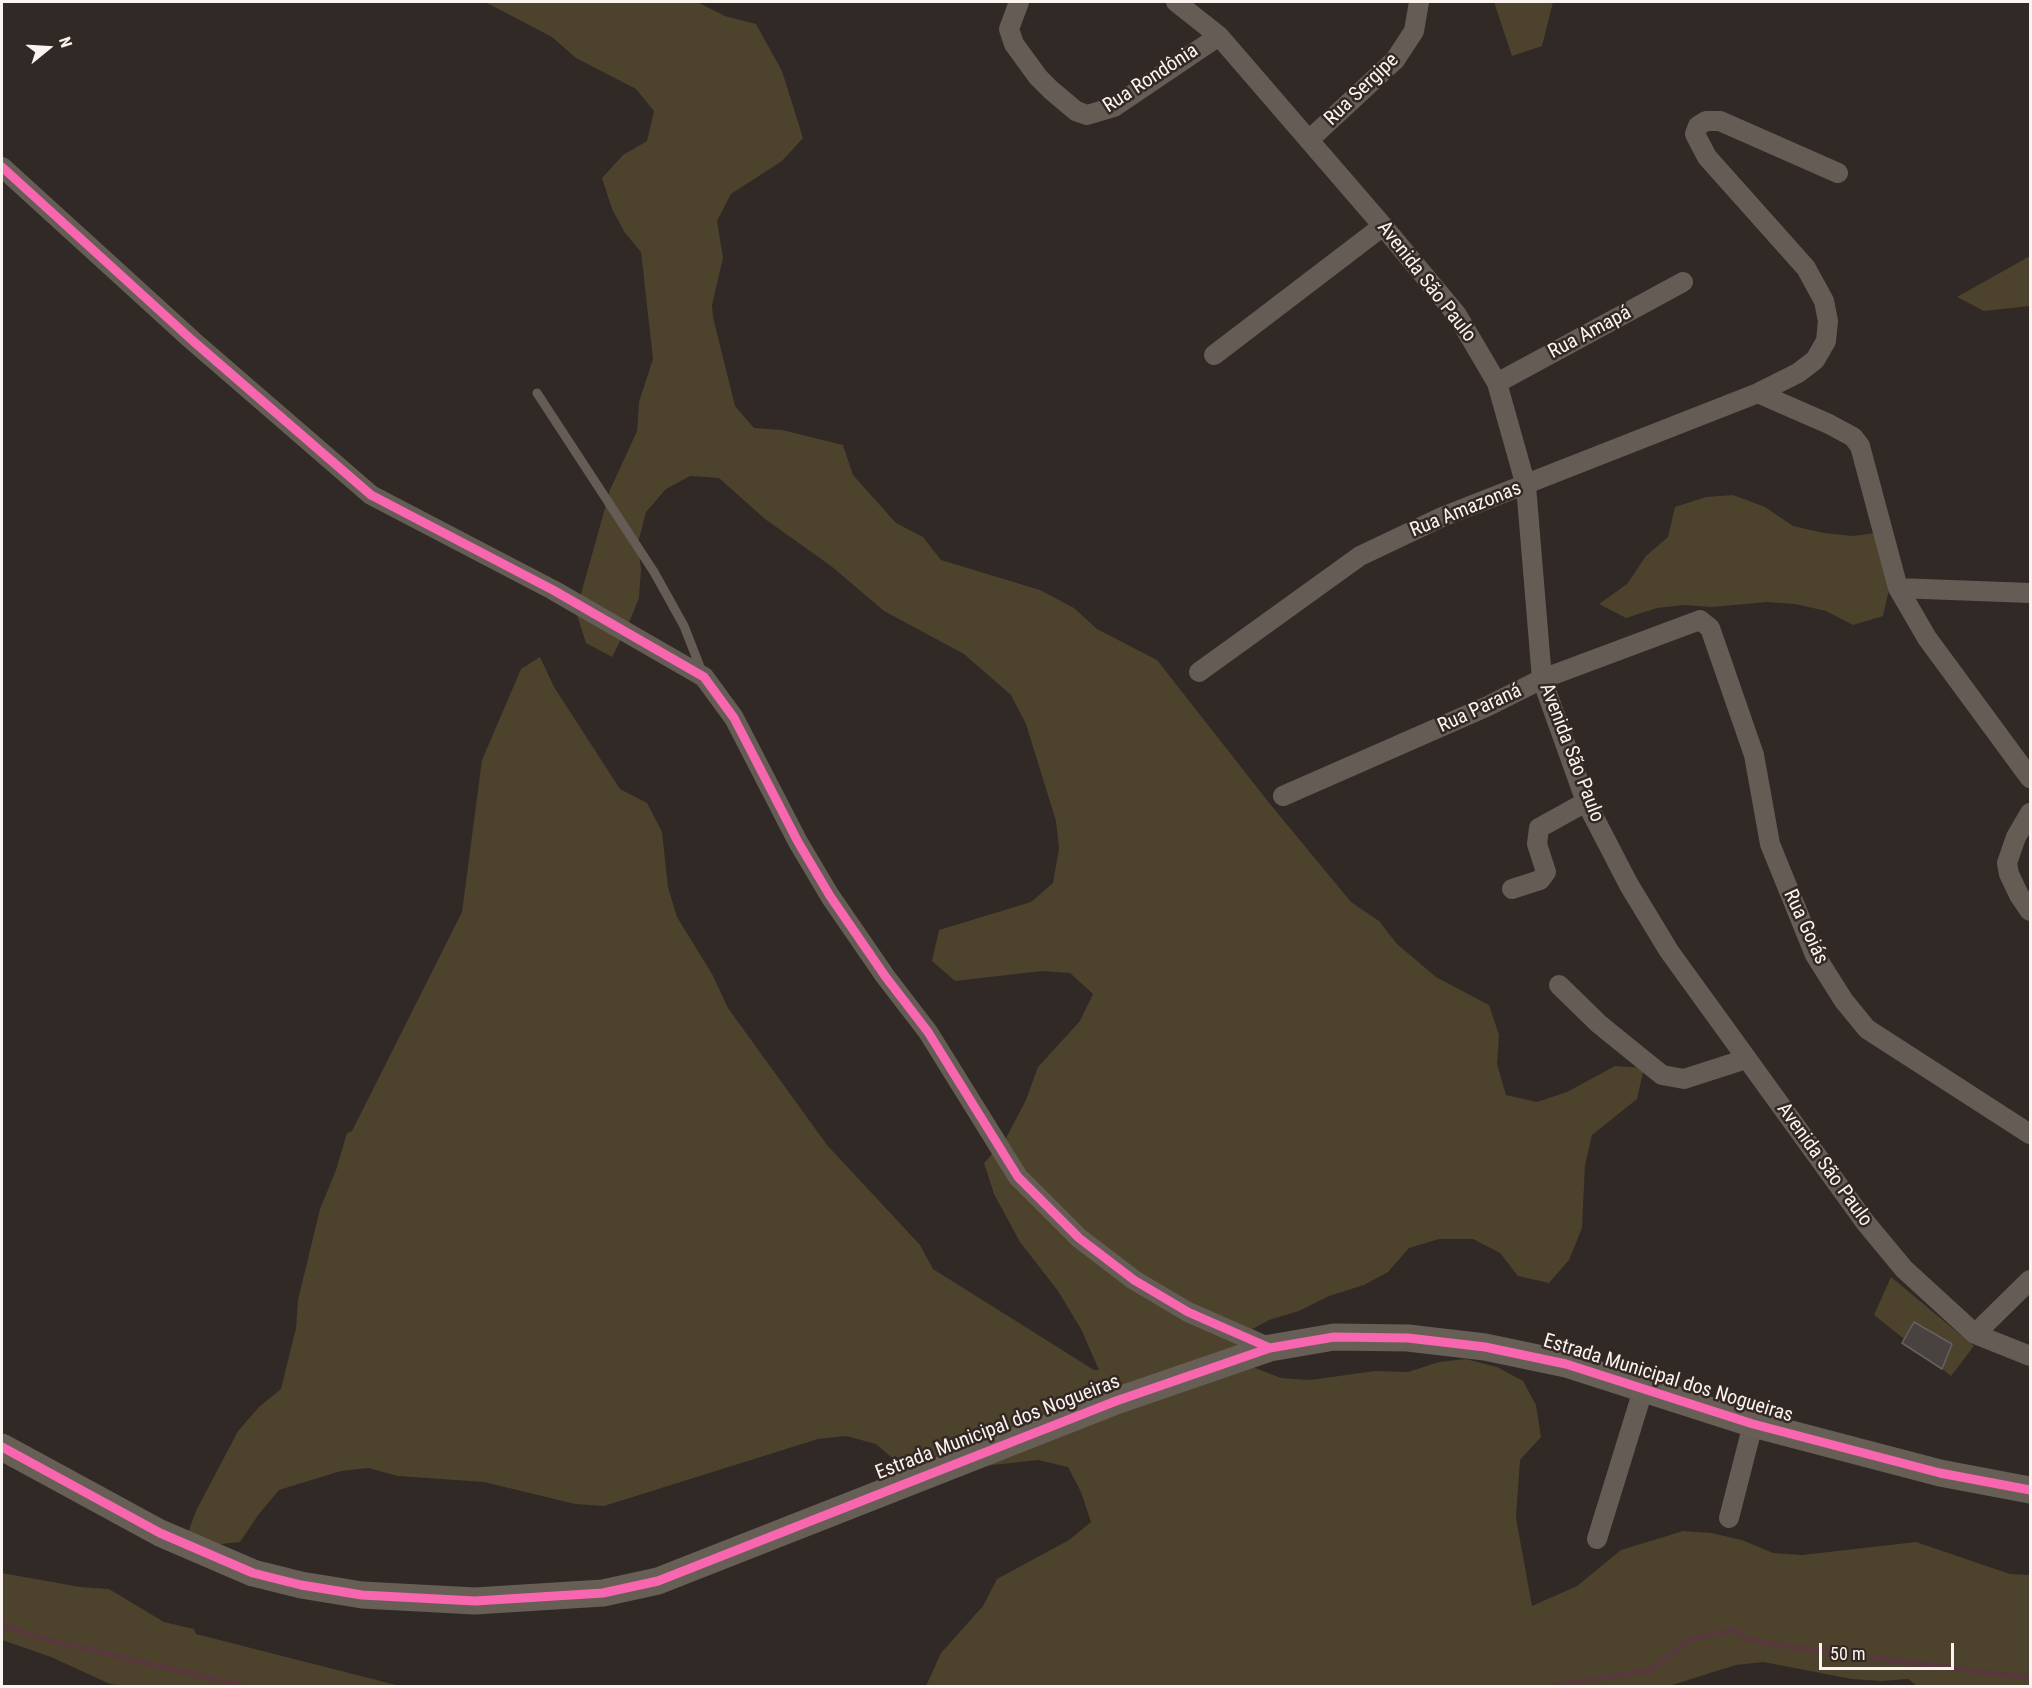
<!DOCTYPE html>
<meta charset="utf-8">
<style>
body{margin:0}
#map{position:relative;width:2032px;height:1688px;overflow:hidden;background:#302926;font-family:"Roboto Condensed",sans-serif}
canvas{display:block}
.frame{position:absolute;inset:0;border:3px solid #faf3ef;pointer-events:none}
.north{position:absolute;left:18px;top:18px;width:60px;height:60px;-webkit-text-stroke:4px #332823;paint-order:stroke;rotate:72deg;font-size:16px;font-weight:700;line-height:24px;text-align:center;color:#faf3ef}
.north::after{content:'';display:block;margin:auto;width:21px;height:27px;background:#faf3ef;clip-path:polygon(50% 0,100% 100%,50% 72%,0 100%)}
.scale{position:absolute;left:1819px;top:1643px;width:135px;height:27px;box-sizing:border-box;border:3px solid #faf3ef;border-top:0;padding-left:8px;font-size:18px;line-height:21px;white-space:nowrap;color:#faf3ef;-webkit-text-stroke:4px #332823;paint-order:stroke}
</style>
<div id="map">
<canvas width="2032" height="1688"></canvas>
<div class="frame"></div>
<div class="north">N</div>
<div class="scale">50 m</div>
</div>
<script>
const g = document.querySelector('canvas').getContext('2d');
g.lineJoin = 'round';
function fillPath(path, color) { g.fillStyle = color; g.fill(path, 'evenodd'); }
const shape = rows => new Path2D(rows.map(r => 'M' + r).join(''));
function stroke(path, color, width, dash) { g.strokeStyle = color; g.lineWidth = width; g.lineCap = dash ? 'butt' : 'round'; g.setLineDash(dash || []); g.stroke(path); }
function write(font, color, halo, rows, align = 'center') {
  g.font = font + ' "Roboto Condensed",sans-serif'; g.lineWidth = 5; g.setLineDash([]); g.textBaseline = 'middle'; g.strokeStyle = halo; g.fillStyle = color; for (const [text, x, y, turn = 0] of rows) {
    g.save(); g.translate(x, y); g.rotate((+turn || 0) * Math.PI / 180); g.textAlign = isNaN(turn) ? turn : align; if (halo) g.strokeText(text, 0, 0); g.fillText(text, 0, 0); g.restore();
  }
}
const green = shape([
 [485,2,697,2,725,16,756,24,782,71,803,138,782,161,731,194,717,221,723,258,712,305,713,317,735,406,754,428,782,430,843,445,853,475,896,523,923,537,941,560,1040,590,1074,608,1097,629,1157,660,1270,804,1351,902,1379,921,1397,944,1436,977,1489,1005,1499,1035,1497,1064,1506,1095,1537,1102,1567,1092,1615,1066,1644,1068,1637,1099,1592,1135,1585,1165,1582,1228,1569,1260,1549,1283,1518,1276,1500,1253,1473,1239,1439,1239,1409,1248,1388,1272,1364,1285,1329,1296,1299,1311,1269,1320,1245,1333,1250,1366,1281,1378,1310,1380,1375,1371,1408,1372,1439,1362,1466,1359,1497,1367,1523,1381,1536,1405,1541,1437,1520,1460,1516,1518,1532,1606,1577,1586,1621,1550,1683,1531,1711,1533,1742,1540,1773,1553,1802,1555,1916,1542,2010,1574,2030,1575,2030,1686,1917,1686,1908,1679,1881,1681,1852,1679,1763,1662,1736,1665,1669,1686,926,1686,941,1653,983,1606,997,1579,1069,1540,1091,1522,1081,1492,1068,1467,1038,1460,984,1466,917,1487,899,1464,876,1444,846,1436,818,1439,604,1506,575,1504,484,1482,398,1476,368,1468,341,1471,279,1490,259,1514,240,1542,212,1545,184,1543,196,1511,238,1431,259,1407,281,1389,296,1328,298,1300,320,1209,336,1170,347,1133,352,1131,462,912,482,760,521,669,540,657,554,687,620,789,647,803,662,832,668,887,677,917,712,974,728,1008,827,1145,920,1245,933,1269,1094,1370,1099,1370,1081,1329,1058,1291,1020,1242,994,1194,984,1163,1005,1140,1026,1100,1038,1067,1080,1021,1093,994,1070,973,1042,971,955,981,932,961,939,930,1031,902,1053,883,1059,848,1056,821,1026,724,1011,695,964,654,884,611,831,566,765,519,719,478,690,476,666,489,646,512,638,543,641,570,639,598,626,630,612,657,586,643,576,612,610,490,637,431,639,402,653,359,641,252,625,233,612,209,602,178,623,155,647,141,654,111,636,89,576,58,552,37],
 [1494,2,1553,2,1542,46,1512,56],
 [2030,256,2030,306,1984,311,1957,297],
 [1733,495,1765,507,1793,526,1824,533,1853,536,1889,531,1890,585,1883,616,1853,625,1826,611,1795,604,1767,602,1712,607,1684,605,1657,608,1626,618,1599,604,1627,584,1646,556,1668,537,1675,507,1706,497],
 [1891,1277,1974,1346,1951,1376,1874,1315],
 [2,1573,80,1587,109,1589,164,1622,194,1629,196,1634,400,1686,122,1686,110,1684,51,1657,2,1640]
]);
const stream = shape([
 [2,1625,37,1637,242,1686],
 [1555,1686,1652,1670,1690,1639,1735,1630,1746,1639,1796,1648,2030,1678]
]);
const building = shape([
 [1914,1322,1952,1344,1942,1369,1902,1343,1914,1322]
]);
const lane = shape([
 [537,393,654,572,684,626,702,672]
]);
const street = shape([
 [1019,2,1009,29,1014,44,1038,77,1051,90,1076,111,1087,115,1114,107,1219,36],
 [1176,2,1219,36,1383,226,1457,315,1497,383,1526,486,1542,679,1586,802,1629,885,1669,951,1865,1222,1904,1269,1975,1334,2030,1356],
 [1309,140,1395,60,1414,31,1419,2],
 [2,167,193,341,371,495,553,590,704,677,734,718,798,842,830,896,885,976,928,1032,1018,1177,1079,1238,1134,1280,1188,1312,1270,1348],
 [1214,355,1383,226],
 [1497,383,1683,282],
 [1758,393,1829,424,1853,437,1860,446,1898,588,1927,638,2030,778],
 [1898,588,2030,593],
 [1199,672,1360,556,1442,517,1758,393,1798,373,1815,360,1826,341,1828,321,1824,301,1806,268,1707,157,1695,134,1698,126,1706,121,1720,121,1838,173],
 [1283,796,1488,706,1542,679,1700,620,1710,628,1754,755,1770,844,1815,955,1844,1001,1867,1029,2030,1134],
 [2030,813,2016,837,2007,863,2009,874,2019,895,2030,911],
 [1512,889,1540,880,1546,872,1537,844,1539,828,1586,802],
 [1559,985,1599,1024,1662,1075,1684,1079,1746,1059],
 [1975,1334,2030,1280],
 [1729,1518,1753,1424],
 [1597,1539,1643,1390]
]);
const secondary = shape([
 [2,1447,160,1533,253,1573,301,1585,362,1595,475,1601,603,1593,658,1581,1116,1401,1270,1348,1334,1337,1408,1338,1485,1347,1566,1364,1753,1424,1940,1473,2030,1490]
]);
const cycleway = shape([
 [2,167,193,341,371,495,553,590,704,677,734,718,798,842,830,896,885,976,928,1032,1018,1177,1079,1238,1134,1280,1188,1312,1270,1348],
 [2,1447,160,1533,253,1573,301,1585,362,1595,475,1601,603,1593,658,1581,1116,1401,1270,1348,1334,1337,1408,1338,1485,1347,1566,1364,1753,1424,1940,1473,2030,1490]
]);
const streetNames = [
 ["Rua Rondônia",1151,79,-33],
 ["Rua Sergipe",1362,90,-44],
 ["Avenida São Paulo",1426,282,52],
 ["Rua Amapá",1590,333,-28],
 ["Rua Amazonas",1466,510,-22],
 ["Rua Paraná",1480,709,-25],
 ["Avenida São Paulo",1571,753,69],
 ["Rua Goiás",1805,927,65],
 ["Avenida São Paulo",1824,1165,54],
 ["Estrada Municipal dos Nogueiras",1668,1379,17],
 ["Estrada Municipal dos Nogueiras",998,1428,-21]
];
fillPath(green, '#4d422c');
stroke(stream, '#56383d', 5);
fillPath(building, '#484240');
stroke(building, '#67615f', 1.5);
stroke(lane, '#655d55', 9);
stroke(street, '#655d55', 20);
stroke(secondary, '#675f56', 27);
stroke(cycleway, '#f766af', 9);
write('20px', '#faf3ef', '#332823', streetNames);
</script>
